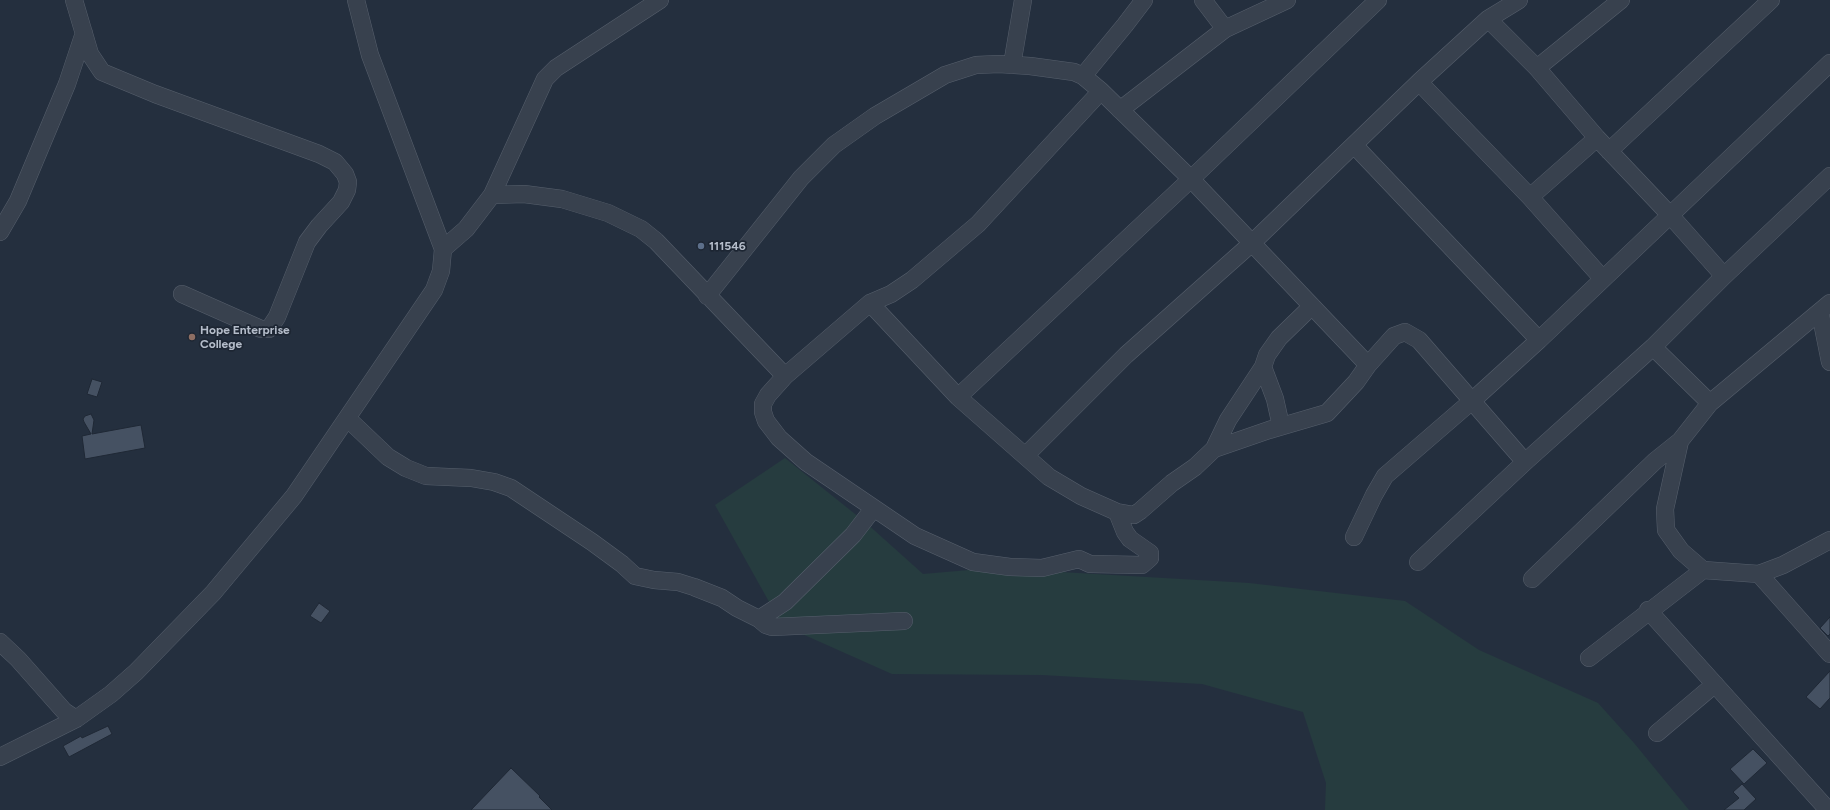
<!DOCTYPE html>
<style>
body{margin:0}
canvas{display:block;background:#242f3e}
</style>
<canvas width="1830" height="810"></canvas>
<script>
const g = document.querySelector('canvas').getContext('2d');
g.lineJoin = 'round';
function fillPath(path, color) { g.fillStyle = color; g.fill(path, 'evenodd'); }
const shape = rows => new Path2D(rows.map(r => 'M' + r).join(''));
function stroke(path, color, width, dash) { g.strokeStyle = color; g.lineWidth = width; g.lineCap = dash ? 'butt' : 'round'; g.setLineDash(dash || []); g.stroke(path); }
function write(font, color, halo, rows, align = 'center') {
  g.font = font + ' Figtree,sans-serif'; g.lineWidth = 3.5; g.setLineDash([]); g.textBaseline = 'middle'; g.strokeStyle = halo; g.fillStyle = color; for (const [text, x, y, turn = 0] of rows) {
    g.save(); g.translate(x, y); g.rotate((+turn || 0) * Math.PI / 180); g.textAlign = isNaN(turn) ? turn : align; if (halo) g.strokeText(text, 0, 0); g.fillText(text, 0, 0); g.restore();
  }
}
const green = shape([
 [785,458,865,522,923,574,992,568,1249,583,1405,601,1479,650,1598,703,1634,743,1689,810,1325,810,1326,783,1303,712,1202,684,1042,675,892,674,782,625,715,505]
]);
const building = shape([
 [92,379,102,382,97,397,87,394,92,379],
 [91,414,94,420,92,434,141,425,145,448,85,459,82,436,91,434,84,422,83,419,85,416,91,414],
 [319,603,330,611,321,623,310,616,319,603],
 [1830,617,1830,634,1828,636,1820,628,1830,617],
 [1830,671,1830,698,1820,709,1806,697,1830,671],
 [108,726,112,734,69,757,63,746,81,736,82,738,108,726],
 [1753,749,1767,763,1744,784,1730,769,1753,749],
 [511,768,540,796,539,797,552,810,471,810,511,768],
 [1742,784,1756,799,1744,810,1724,810,1739,798,1733,792,1742,784]
]);
const minor = shape([
 [74,0,90,54,102,72,155,94,319,154,335,162,345,174,348,182,347,190,341,202,319,226,307,242,277,317,269,329,261,329,182,294],
 [1203,0,1225,29],
 [1488,19,1537,68,1597,138,1670,215,1724,276],
 [1012,65,1023,0],
 [1537,68,1621,0],
 [1083,76,1125,25,1144,0],
 [1419,82,1530,197,1602,278],
 [1101,91,978,224,912,280,891,294,870,303,785,376,768,395,763,404,763,412,766,421,779,438,806,462,915,536,973,562,1010,567,1042,568,1079,559,1090,564,1142,565,1150,558,1150,553,1130,539,1125,532,1117,512],
 [1120,110,1225,29,1287,0],
 [1354,145,1539,340],
 [1609,151,1771,0],
 [492,195,524,194,562,199,608,213,641,229,656,241,785,376],
 [1530,197,1597,138],
 [0,232,18,201,67,84,84,33],
 [443,249,466,229,492,195,545,79,556,68,660,0],
 [707,296,801,178,834,145,875,116,945,75,976,65,999,64,1030,66,1074,72,1083,76,1101,91,1191,179,1368,365],
 [870,303,958,397,1049,477,1081,496,1117,512,1134,515,1140,511,1172,483,1195,467,1214,449,1269,430,1327,413,1356,382,1368,365,1394,336,1405,332,1419,340,1525,462],
 [1820,312,1830,362],
 [1653,347,1710,403],
 [1263,367,1275,399,1281,426],
 [958,397,1191,179,1378,0],
 [347,418,388,457,406,468,426,476,471,478,494,482,511,488,592,542,622,564,635,576,654,580,678,582,694,587,722,598,737,608,759,619,766,625,772,627,904,621],
 [1680,441,1665,509,1666,530,1681,551,1703,570,1759,574,1783,565,1830,540],
 [1214,449,1228,420,1263,367,1267,355,1279,338,1312,306],
 [1025,456,1126,355,1252,243,1419,82,1488,19,1519,0],
 [1354,537,1374,495,1385,476,1473,400,1539,340,1830,63],
 [1418,562,1525,462,1653,347,1724,276,1830,176],
 [1759,574,1830,654],
 [1532,579,1655,461,1680,441,1710,403,1830,303],
 [1648,610,1828,810],
 [759,619,785,602,853,535,873,509],
 [0,642,18,659,64,711,76,719],
 [1589,658,1703,570],
 [1657,733,1715,684],
 [0,757,76,719,111,694,136,672,213,593,294,496,434,290,441,271,443,249,370,55,356,0]
]);
const markers = [
 [701,246,4,"#5c6f8a"],
 [192,337,4,"#8d6e63"]
];
const poiNames = [
 ["111546",709,246],
 ["Hope Enterprise",200,330],
 ["College",200,344]
];
fillPath(green, '#263c3f');
fillPath(building, '#455162');
stroke(building, '#1f2835', 1);
stroke(minor, '#565f6c', 18);
stroke(minor, '#38414e', 17);
for (const [x, y, r, color] of markers) { const dot = new Path2D(); dot.arc(x, y, r, 0, 2 * Math.PI); g.fillStyle = color; g.fill(dot); stroke(dot, '#1d2633', 1.5); }
write('bold 12px', '#b4bcc9', '#1d2633', poiNames, 'left');
</script>
